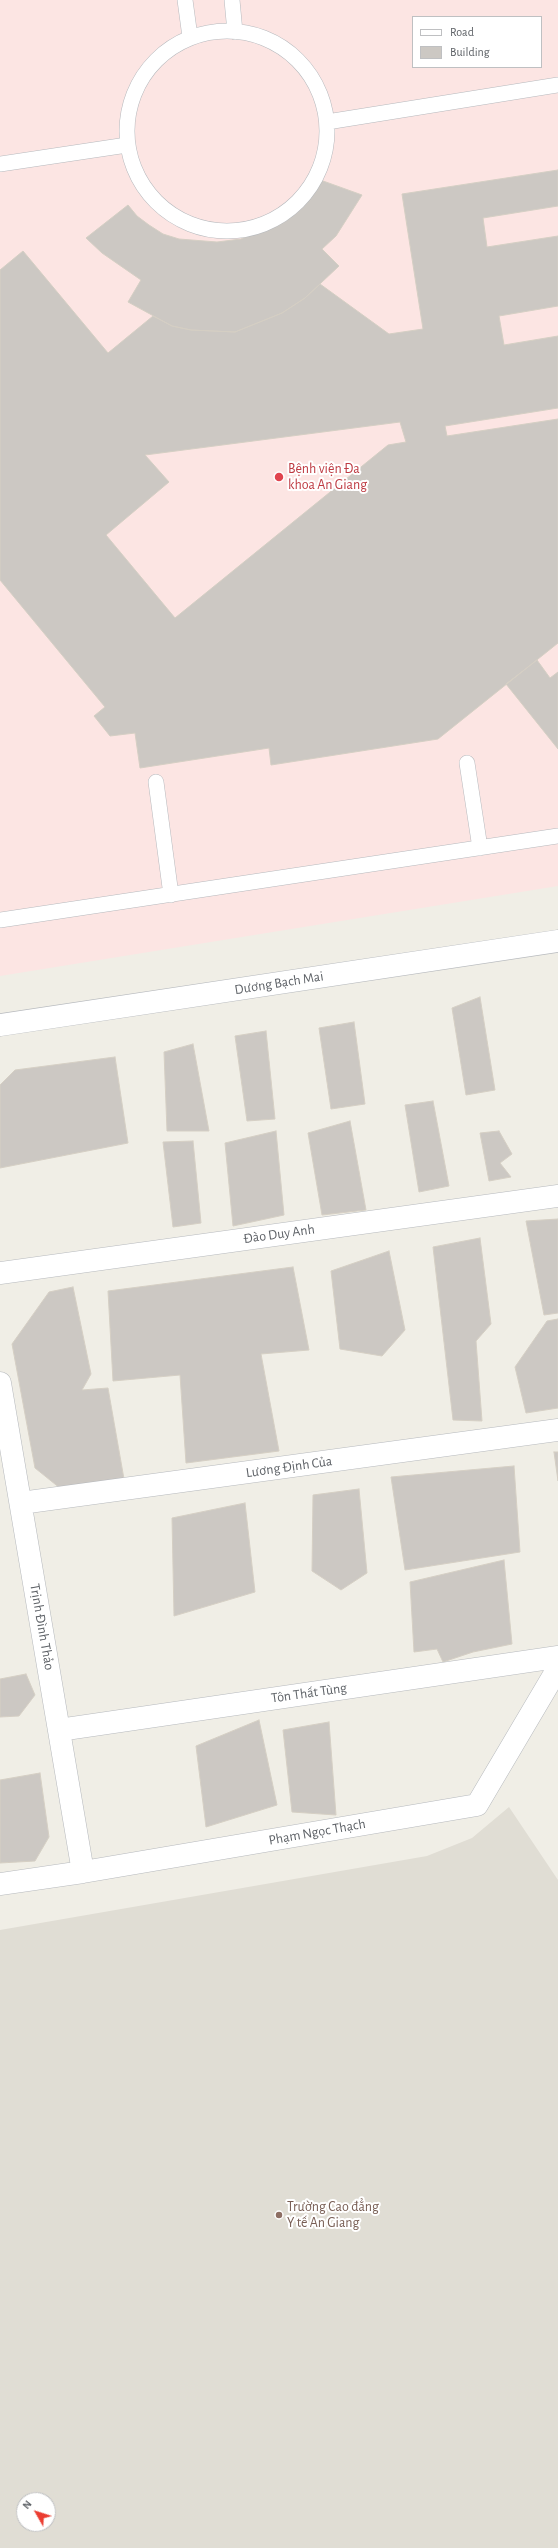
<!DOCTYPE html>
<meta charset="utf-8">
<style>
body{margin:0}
#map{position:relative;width:558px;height:2548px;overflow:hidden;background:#f0eee6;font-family:"Alegreya Sans",sans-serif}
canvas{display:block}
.legend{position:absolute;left:412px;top:16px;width:130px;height:52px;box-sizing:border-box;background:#fff;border:1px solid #bfc0c2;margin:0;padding:5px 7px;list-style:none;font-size:12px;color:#5e6267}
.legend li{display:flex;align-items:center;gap:8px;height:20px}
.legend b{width:20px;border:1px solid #bfc0c2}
.north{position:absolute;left:16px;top:2492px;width:40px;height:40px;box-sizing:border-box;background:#fff;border:1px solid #bfc0c2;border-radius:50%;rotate:309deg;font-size:11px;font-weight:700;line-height:16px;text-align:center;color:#5e6267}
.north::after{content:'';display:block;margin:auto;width:14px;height:18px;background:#eb3d31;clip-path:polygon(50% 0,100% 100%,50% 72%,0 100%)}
</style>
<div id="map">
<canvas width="558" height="2548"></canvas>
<ul class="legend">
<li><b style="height:5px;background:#fff"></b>Road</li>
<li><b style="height:11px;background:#ccc8c3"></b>Building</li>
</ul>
<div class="north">N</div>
</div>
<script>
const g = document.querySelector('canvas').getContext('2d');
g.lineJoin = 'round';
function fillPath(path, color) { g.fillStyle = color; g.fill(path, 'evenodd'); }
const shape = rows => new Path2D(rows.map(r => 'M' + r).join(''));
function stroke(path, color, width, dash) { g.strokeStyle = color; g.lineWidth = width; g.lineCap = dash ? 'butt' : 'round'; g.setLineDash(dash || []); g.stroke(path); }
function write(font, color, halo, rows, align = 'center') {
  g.font = font + ' "Alegreya Sans",sans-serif'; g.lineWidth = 4; g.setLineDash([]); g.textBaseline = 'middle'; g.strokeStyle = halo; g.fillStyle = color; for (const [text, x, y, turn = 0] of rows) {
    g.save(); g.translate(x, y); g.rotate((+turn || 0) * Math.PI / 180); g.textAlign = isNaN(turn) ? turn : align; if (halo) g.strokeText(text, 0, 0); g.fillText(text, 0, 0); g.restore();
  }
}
const education = shape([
 [509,1807,558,1880,558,2548,0,2548,0,1930,427,1856,472,1838],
 [24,2500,48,2500,48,2524,24,2524]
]);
const medical = shape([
 [0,0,558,0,558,886,0,976],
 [413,17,541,17,541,67,413,67]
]);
const building = shape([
 [558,170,558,206,483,218,487,247,558,236,558,306,499,316,504,345,558,336,558,408,445,426,447,436,558,419,558,643,438,739,271,765,269,748,140,768,135,733,110,736,94,716,105,707,0,580,0,270,23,251,108,353,153,316,172,326,191,330,235,332,282,313,305,298,320,284,389,334,423,329,402,194,558,170],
 [400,422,406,442,388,445,175,618,106,535,169,482,145,455,400,422],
 [312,177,362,195,336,236,322,249,339,266,305,298,282,313,235,332,191,330,172,326,128,302,141,280,102,253,86,238,128,205,137,216,149,225,163,234,179,239,217,242,241,239,274,223,288,211,312,177],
 [537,660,550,678,558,672,558,749,506,684,537,660],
 [480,997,495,1090,466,1095,452,1008,480,997],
 [354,1022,365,1104,331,1109,319,1028,354,1022],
 [266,1031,275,1119,247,1121,235,1036,266,1031],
 [193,1044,209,1131,167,1131,164,1052,193,1044],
 [115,1057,128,1143,0,1168,0,1085,15,1070,115,1057],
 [433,1101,449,1186,419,1192,405,1105,433,1101],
 [350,1121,366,1210,322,1215,308,1133,350,1121],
 [276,1131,284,1215,233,1226,225,1143,276,1131],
 [499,1131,512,1154,500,1163,511,1177,489,1181,480,1133,499,1131],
 [193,1141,201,1223,173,1227,163,1142,193,1141],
 [558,1219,558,1313,544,1315,526,1221,558,1219],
 [480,1238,491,1324,476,1341,482,1421,453,1420,433,1247,480,1238],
 [389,1251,405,1330,382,1356,340,1349,331,1271,389,1251],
 [293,1267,309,1350,261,1354,279,1451,186,1463,180,1375,113,1381,108,1291,293,1267],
 [73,1287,91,1374,82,1390,108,1388,124,1479,66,1493,35,1468,12,1344,49,1292,73,1287],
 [558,1319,558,1408,526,1413,515,1367,547,1321,558,1319],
 [554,1452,558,1452,558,1481,554,1452],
 [514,1466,520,1552,405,1570,391,1477,514,1466],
 [359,1489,367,1573,341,1590,312,1571,313,1495,359,1489],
 [245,1503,255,1592,174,1616,172,1518,245,1503],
 [504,1560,512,1644,473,1652,443,1662,437,1649,414,1652,410,1582,504,1560],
 [26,1674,35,1695,19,1716,0,1717,0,1679,26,1674],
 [259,1720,277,1805,206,1827,196,1746,259,1720],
 [329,1722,336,1815,292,1812,283,1730,329,1722],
 [40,1773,49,1837,35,1861,0,1863,0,1780,40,1773]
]);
const service = shape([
 [185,0,190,37],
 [232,0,235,32],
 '127 131a100 100 0 1 1 200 0a100 100 0 1 1-200 0Z',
 [327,122,558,85],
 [0,164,127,145],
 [467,763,480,848],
 [156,782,171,895],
 [0,920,558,836]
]);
const minor = shape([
 [0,1025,558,941],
 [0,1273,558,1196],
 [0,1383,83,1872],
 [21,1503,558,1430],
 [59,1730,558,1657],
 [0,1884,83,1872,477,1805,558,1668]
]);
const markers = [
 [279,477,5,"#e0444e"],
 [279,2215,4,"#8d6e63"]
];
const healthNames = [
 ["Bệnh viện Đa",288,469],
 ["khoa An Giang",288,485]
];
const streetNames = [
 ["Dương Bạch Mai",279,983,-9],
 ["Đào Duy Anh",279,1234,-8],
 ["Lương Định Của",289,1467,-8],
 ["Trịnh Đình Thảo",42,1627,80],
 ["Tôn Thất Tùng",309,1693,-8],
 ["Phạm Ngọc Thạch",317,1832,-10]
];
const educationNames = [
 ["Trường Cao đẳng",287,2207],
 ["Y tế An Giang",287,2223]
];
fillPath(education, '#e0ddd4');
fillPath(medical, '#fce5e3');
fillPath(building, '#ccc8c3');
stroke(building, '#d5cfc4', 1);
stroke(service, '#b6b9bd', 16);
stroke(minor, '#b6b9bd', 23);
stroke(service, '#fff', 15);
stroke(minor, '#fff', 22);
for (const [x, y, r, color] of markers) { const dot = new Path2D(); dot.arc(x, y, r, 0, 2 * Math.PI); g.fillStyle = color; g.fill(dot); stroke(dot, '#fff', 1.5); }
write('14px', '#be3a42', '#fff', healthNames, 'left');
write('14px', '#5e6267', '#fff', streetNames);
write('14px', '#785e54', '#fff', educationNames, 'left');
</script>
